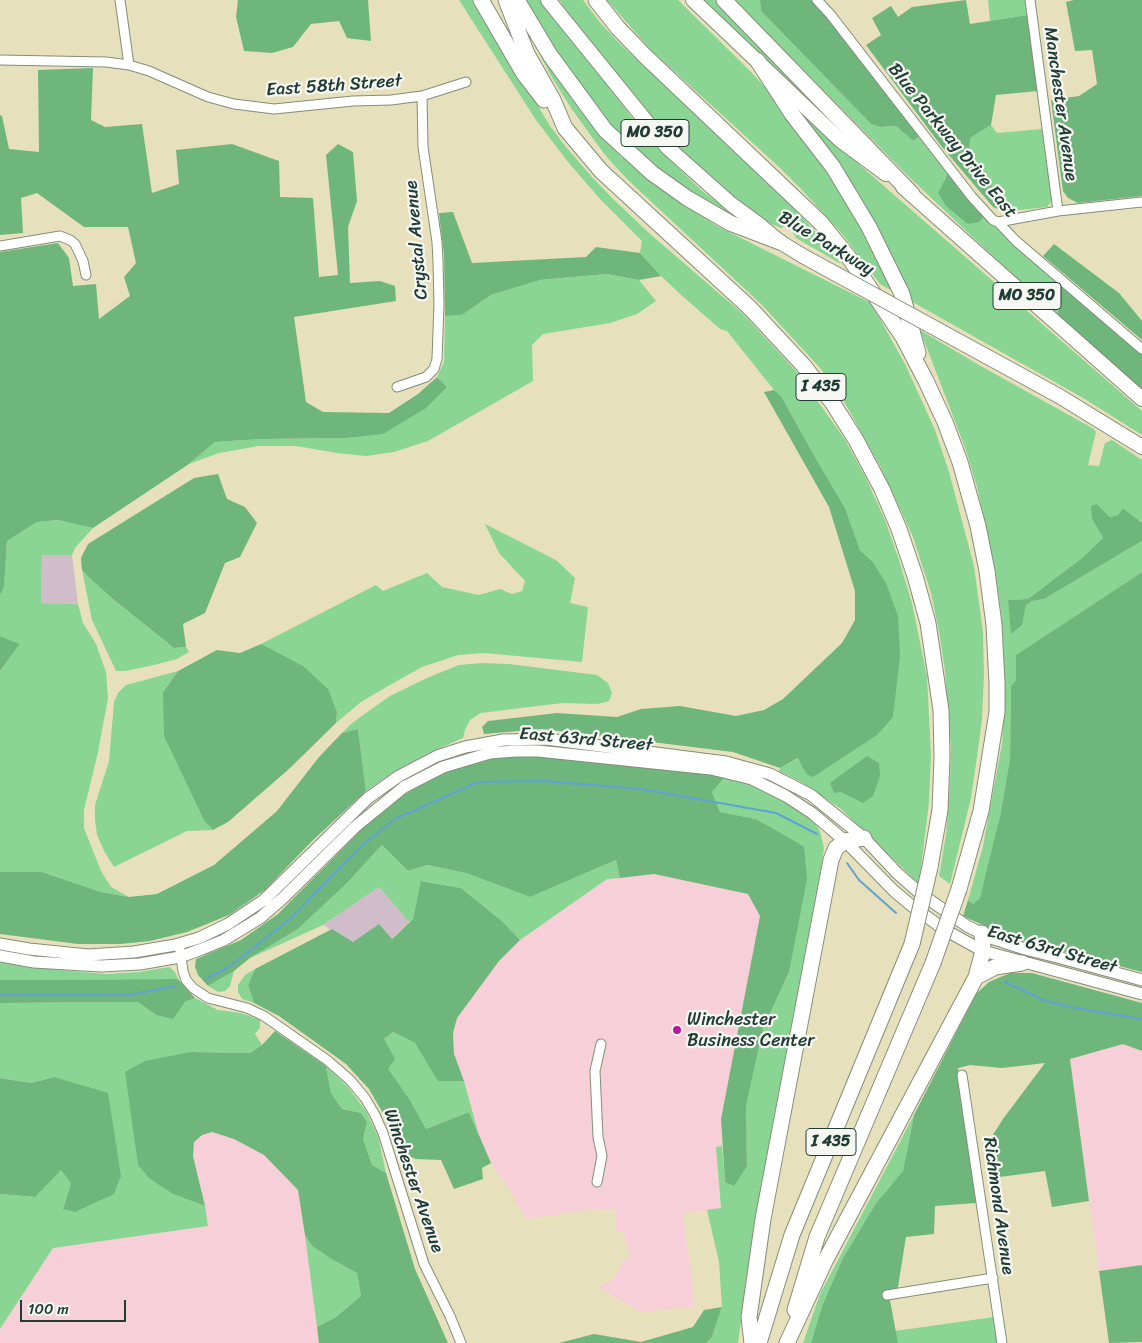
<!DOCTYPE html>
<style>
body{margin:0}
#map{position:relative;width:1142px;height:1343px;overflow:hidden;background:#e7e0bc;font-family:Sriracha,sans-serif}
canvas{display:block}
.scale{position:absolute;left:20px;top:1300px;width:106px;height:22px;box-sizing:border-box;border:2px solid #1f3d34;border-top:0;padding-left:6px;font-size:15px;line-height:18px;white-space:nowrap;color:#1f3d34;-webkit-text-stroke:4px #f6f6f2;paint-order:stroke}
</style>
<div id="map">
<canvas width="1142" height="1343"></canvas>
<div class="scale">100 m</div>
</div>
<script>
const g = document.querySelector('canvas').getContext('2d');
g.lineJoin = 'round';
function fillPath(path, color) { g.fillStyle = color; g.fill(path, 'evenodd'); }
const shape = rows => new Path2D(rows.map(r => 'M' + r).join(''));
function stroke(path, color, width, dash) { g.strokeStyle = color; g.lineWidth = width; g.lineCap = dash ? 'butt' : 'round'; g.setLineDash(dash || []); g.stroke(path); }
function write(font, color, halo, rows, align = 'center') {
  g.font = font + ' Sriracha,sans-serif'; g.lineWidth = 4.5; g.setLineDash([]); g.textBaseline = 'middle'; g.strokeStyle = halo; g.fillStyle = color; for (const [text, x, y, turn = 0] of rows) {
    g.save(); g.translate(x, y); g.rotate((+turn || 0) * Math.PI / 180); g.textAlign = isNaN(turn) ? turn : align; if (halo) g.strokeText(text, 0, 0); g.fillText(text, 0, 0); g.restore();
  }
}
const built = shape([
 [654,874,748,894,761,916,721,1119,722,1146,716,1147,721,1209,683,1213,695,1306,640,1312,598,1287,610,1282,618,1273,623,1260,630,1257,624,1233,616,1231,616,1209,589,1210,526,1219,510,1190,491,1163,478,1132,464,1081,454,1054,453,1033,457,1018,499,961,520,940,607,879],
 [1123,1044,1142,1051,1142,1265,1099,1271,1070,1058],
 [212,1132,234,1139,264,1155,298,1190,305,1235,319,1343,0,1343,0,1329,53,1248,208,1226,205,1206,193,1156,194,1142,202,1135]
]);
const industrial = shape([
 [42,555,72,555,78,604,41,603],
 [379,887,409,922,391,939,379,924,353,943,323,925]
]);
const green = shape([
 [459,0,475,0,550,126,566,147,592,177,613,199,649,233,743,314,796,371,844,438,865,476,885,520,899,560,912,603,927,677,931,755,929,802,919,884,841,809,801,782,779,771,780,768,799,758,806,774,893,717,894,693,872,561,860,550,845,508,815,457,781,396,774,390,727,331,720,329,679,293,661,276,640,253,642,241,600,199,568,162,536,120],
 [523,0,551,0,549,8,637,124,665,155,701,190,748,225,708,205,654,167,615,130,598,111,535,25],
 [559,0,583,0,598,20,618,42,787,201,826,243,841,264,796,238,788,225,781,228,764,221,728,195,678,151,597,53],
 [607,0,678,0,752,73,772,95,845,195,894,292,880,284,843,235,802,190,779,167,651,50],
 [703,0,715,0,859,144,844,135,792,88],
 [734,0,760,0,761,11,871,124,880,127,896,126,913,141,920,136,948,173,938,193,979,222,984,217,1060,284,1058,315,997,260,908,176],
 [988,0,1026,0,1028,15,990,21],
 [539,53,570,93,571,98,622,158,626,158,681,202,717,226,871,303,905,364,935,430,949,472,974,566,983,633,984,674,982,720,977,757,971,798,950,884,939,876,946,835,950,784,951,749,945,671,939,631,931,593,913,537,880,466,841,396,820,368,762,305,628,180,605,155,571,108,551,76],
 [799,112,1142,411,1142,435,1083,398,909,300],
 [991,125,997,133,1042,129,1052,201,1047,207,1011,211,969,156,970,138],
 [607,274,639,280,656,301,637,314,610,323,543,334,532,345,533,381,428,441,394,452,366,456,337,453,296,446,259,446,219,453,189,464,215,442,261,439,345,438,447,387,437,377,444,362,445,316,462,315,491,295,540,280],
 [920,330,979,365,1094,429,1096,432,1088,465,1099,466,1105,443,1112,440,1142,460,1142,523,1123,508,1118,515,1110,517,1097,504,1092,519,1103,538,1082,558,1028,599,1008,600,1012,633,1022,620,1025,605,1032,601,1044,599,1142,541,1142,572,1016,655,1016,680,1011,686,1010,759,1000,816,986,880,980,898,973,904,968,900,983,846,1002,744,1005,692,1002,620,995,568,977,487,966,450],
 [58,520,93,528,75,548,72,555,42,555,41,603,78,604,83,623,96,644,106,672,108,698,98,752,84,810,84,828,101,871,111,887,129,897,101,892,42,872,0,872,0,671,20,644,0,636,0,595,4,587,7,541,37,522],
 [485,524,556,560,575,578,570,603,588,607,582,662,484,653,458,655,422,667,395,682,361,702,336,723,337,712,261,644,376,585,383,591,427,573,442,587,479,595,500,589,512,594,522,591,525,581,499,553],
 [82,570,114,600,174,648,186,647,189,652,177,659,154,665,125,671,116,671,92,620],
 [482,663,509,664,597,675,608,683,612,693,609,701,598,704,562,703,481,713,470,720,465,730,463,738,429,753,395,771,366,791,358,729,342,733,352,723,390,696,429,677,459,665],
 [178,671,163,692,205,822,213,830,187,831,114,867,104,851,97,835,95,820,95,805,109,761,114,702,118,693,126,685],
 [725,777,754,784,783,799,812,818,820,831,824,848,813,926,748,1270,738,1343,706,1343,712,1337,722,1307,719,1262,707,1210,721,1208,716,1147,722,1146,725,1182,747,1166,746,1106,763,1029,789,972,803,847,788,837,756,819,720,812,712,792],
 [382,845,408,871,427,865,466,873,530,897,616,860,620,878,607,879,520,940,503,922,461,888,422,881,413,919,409,922,379,887,323,925,250,958,298,929,345,885],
 [0,961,71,971,106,974,139,972,169,967,175,972,178,979,0,980],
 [255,969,248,985,254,1003,242,999,238,992,238,985,245,975],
 [234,971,230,986,225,991,218,992,208,986],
 [195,998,218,1010,241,1013,260,1020,260,1028,255,1034,262,1045,250,1053,191,1052,173,1194,205,1206,208,1226,53,1248,0,1329,0,1194,35,1197,61,1169,71,1183,63,1208,114,1194,54,1077,31,1083,0,1078,0,1003,138,1002,156,1015],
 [393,1032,415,1043,439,1081,464,1081,478,1132,469,1112,426,1129,410,1100,387,1069,384,1039],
 [326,1066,348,1087,366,1111,378,1136,386,1173,372,1165,363,1139,367,1122,361,1113,342,1109,331,1093],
 [914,1115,903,1171,876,1203,843,1258,822,1306,811,1343,803,1343,820,1294],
 [305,1235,312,1246,333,1260,357,1273,361,1296,336,1317,317,1327],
 [994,1317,997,1343,898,1343,895,1331]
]);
const forest = shape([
 [238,0,368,0,371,41,347,38,339,21,311,24,293,47,272,53,244,51,236,17],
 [760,0,811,0,828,19,920,136,913,141,896,126,880,127,871,124,761,11],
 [966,0,970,24,1028,15,1038,91,996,95,991,125,970,138,969,156,1011,211,1004,211,993,207,942,147,866,45,881,35,872,18,891,6,898,17,912,7],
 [1074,0,1142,0,1142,196,1078,203,1068,198,1063,191,1051,100,1079,96,1097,84,1092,50,1075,51,1066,2],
 [93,68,91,120,105,127,142,124,152,193,179,184,176,150,232,144,279,161,280,197,313,198,319,277,338,275,326,155,338,144,353,152,357,201,348,227,350,283,380,281,395,286,396,301,294,317,306,402,323,412,389,413,418,394,437,377,447,387,426,408,383,434,345,438,261,439,215,442,189,464,93,528,58,520,37,522,7,541,4,587,0,595,0,252,58,243,69,258,73,286,96,284,99,319,130,296,124,277,136,263,128,227,84,227,37,193,21,198,23,233,0,235,0,115,2,116,9,149,39,152,38,70],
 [948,173,984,217,979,222,968,224,946,206,938,193],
 [453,212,472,263,586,257,596,247,640,253,661,276,639,280,607,274,540,280,491,295,462,315,445,316,444,255,439,213],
 [1054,244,1119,293,1142,321,1142,340,1043,256],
 [1060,284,1142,355,1142,389,1058,315],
 [774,390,781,396,815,457,845,508,860,550,872,561,886,583,898,616,900,655,893,717,877,735,813,777,806,774,798,758,780,768,733,752,603,736,542,729,484,734,482,727,488,721,557,713,617,717,641,709,680,706,736,716,764,710,783,699,842,643,855,620,855,591,829,507,764,392],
 [218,474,227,499,245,507,257,523,240,557,225,563,205,613,183,624,186,647,174,648,114,600,92,580,82,570,81,558,88,544,194,478],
 [1097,504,1110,517,1118,515,1123,508,1142,523,1142,541,1044,599,1032,601,1026,605,1022,625,1011,634,1008,600,1028,599,1082,558,1103,538,1092,519,1091,506],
 [1142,572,1142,972,1020,940,987,927,963,916,968,900,973,904,980,898,1000,816,1010,759,1011,686,1016,680,1016,655],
 [0,636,20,644,0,671],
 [261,644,303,666,328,689,337,712,336,723,289,769,228,822,213,830,205,822,164,736,163,692,178,671,217,650,240,653],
 [358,729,366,791,311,842,265,890,229,915,187,932,150,941,121,944,78,944,0,934,0,872,42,872,101,892,129,897,157,894,214,865,277,811,319,757,342,733],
 [525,755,692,772,725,777,712,792,720,812,756,819,788,837,804,847,807,879,789,972,763,1029,746,1106,747,1166,734,1186,725,1182,721,1119,760,916,748,894,654,874,620,878,616,860,530,897,466,873,427,865,408,871,382,845,345,885,298,929,250,958,234,971,208,986,198,975,195,967,196,959,241,940,278,914,362,829,402,796,437,775,498,757],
 [867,756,879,763,880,776,873,796,863,803,841,792,834,793,830,783],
 [421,881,461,888,503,922,520,940,499,961,457,1018,453,1033,454,1054,464,1081,438,1081,415,1043,393,1032,384,1039,395,1059,388,1069,410,1100,426,1129,469,1112,491,1163,482,1168,483,1179,454,1189,441,1160,416,1159,405,1155,397,1149,384,1115,369,1089,346,1064,279,1016,254,1003,248,985,255,969,332,929,353,942,379,924,392,939,413,919],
 [1010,973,1032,973,1142,1003,1142,1051,1123,1044,1070,1059,1089,1201,1052,1207,1045,1171,1000,1177,988,1162,989,1141,1003,1119,1045,1063,1002,1068,970,1065,958,1068,976,1203,935,1206,934,1234,906,1237,897,1293,889,1295,898,1343,811,1343,822,1306,843,1258,876,1203,903,1171,914,1115,976,994,989,982],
 [178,979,195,998,185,1002,173,1019,156,1015,138,1002,0,1003,0,980],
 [275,1031,326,1066,331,1093,342,1109,361,1113,367,1122,363,1139,372,1165,386,1173,415,1269,448,1343,319,1343,317,1327,336,1317,361,1296,357,1273,333,1260,312,1246,305,1235,298,1190,264,1155,234,1139,212,1132,202,1135,194,1142,193,1156,205,1206,173,1194,149,1178,138,1165,125,1072,145,1061,191,1052,250,1053,262,1045],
 [54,1077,108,1093,121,1176,114,1194,75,1212,63,1209,71,1183,61,1170,35,1197,0,1194,0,1078,31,1083],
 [1142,1265,1142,1342,1109,1343,1099,1271],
 [722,1307,712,1337,706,1343,559,1343,594,1334,641,1342,693,1327,704,1310]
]);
const stream = shape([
 [847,863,859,880,896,913],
 [207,978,229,967,291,918,360,847,395,819,478,782,544,781,641,789,776,813,817,834],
 [1005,982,1043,1000,1070,1007,1142,1019],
 [0,995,129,995,176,986]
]);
const minor = shape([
 [120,0,129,65],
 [817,0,830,14,972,197,993,220,998,222,1016,241,1142,349],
 [1030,0,1058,211],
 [0,60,106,62,129,65,149,71,208,97,234,104,274,109,353,101,391,100,422,96,466,82],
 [998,222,1058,211,1142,202],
 [0,246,60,236,70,240,75,244,83,261,86,275],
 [397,387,426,377,434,369,437,359,439,304,438,261,437,242,423,147,422,96],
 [179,944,183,971,186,980,193,988,208,998,247,1008,264,1016,327,1060,350,1080,365,1098,375,1115,383,1133,424,1264,450,1316,461,1343],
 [962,1075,1002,1343],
 [597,1182,602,1156,598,1137,595,1071,601,1044],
 [887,1295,993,1278]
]);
const secondary = shape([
 [0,944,29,949,88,955,134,952,175,945,199,938,228,924,264,900,368,798,399,776,437,756,465,747,503,740,546,739,726,762,770,774,811,795,864,838,898,874,921,894,967,926,991,938,1025,949,1057,957,1142,980],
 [0,956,34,962,101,966,140,964,180,957,202,949,224,940,260,918,283,898,355,827,404,787,443,767,490,753,515,751,538,751,711,769,752,779,786,796,812,813,845,841,894,891,912,906,945,930,983,951,1142,994]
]);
const trunk = shape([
 [548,0,667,147,731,204,761,226,780,242,803,256],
 [693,0,840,140,886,174],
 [903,187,1142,399],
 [953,338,1059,396,1142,447]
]);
const motorway = shape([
 [481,0,524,74,544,100],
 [506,0,527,54,553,100,565,128,601,171,750,308,803,365,832,402,856,440,882,489,899,529,915,576,928,623,941,710,942,757,940,810,930,867],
 [517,0,550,55,605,130,652,173,687,198,730,223,780,242],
 [596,0,618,28,645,56,821,223,850,259,903,337,926,381,945,422,960,462,978,526,987,571,994,625,997,683,997,712,981,811,959,889],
 [724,0,912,194],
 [757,60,792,114,833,167,869,227,902,294,918,353],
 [976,977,995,967,1022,963],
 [795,1310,817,1237,933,963],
 [752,1343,749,1317,763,1219,831,860,836,848,845,841,864,838],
 [759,1343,792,1235,912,944],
 [787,1343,825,1261,976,977,983,951,982,933]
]);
const trunkBridge = shape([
 [803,256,953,338]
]);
const motorwayBridge = shape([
 [912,944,930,867],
 [933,963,959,889]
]);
const markers = [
 [677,1030,5,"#b5179e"]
];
const shields = [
 [655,133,68],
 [1027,296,68],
 [821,387,50],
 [831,1142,50]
];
const shieldNames = [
 ["MO 350",655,133],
 ["MO 350",1027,296],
 ["I 435",821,387],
 ["I 435",831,1142]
];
const streetNames = [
 ["East 58th Street",334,86,-4],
 ["Manchester Avenue",1060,104,82],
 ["Blue Parkway Drive East",952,141,51],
 ["Crystal Avenue",417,240,-95],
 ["Blue Parkway",826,244,31],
 ["East 63rd Street",586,740,5],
 ["East 63rd Street",1052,950,16],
 ["Winchester Avenue",413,1181,71],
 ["Richmond Avenue",998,1206,82]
];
const poiNames = [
 ["Winchester",687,1020],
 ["Business Center",687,1041]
];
fillPath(built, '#f6cfd8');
fillPath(industrial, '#d1bdca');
fillPath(green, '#8ad593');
fillPath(forest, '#6fb67d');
stroke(stream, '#5ea3d3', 2);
stroke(minor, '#838e78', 11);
stroke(secondary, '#838e78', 13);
stroke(trunk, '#838e78', 16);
stroke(motorway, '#838e78', 17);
stroke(minor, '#fff', 9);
stroke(secondary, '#fff', 11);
stroke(trunk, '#fff', 14);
stroke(motorway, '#fff', 15);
stroke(trunkBridge, '#838e78', 16, []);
stroke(motorwayBridge, '#838e78', 17, []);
stroke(trunkBridge, '#fff', 14);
stroke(motorwayBridge, '#fff', 15);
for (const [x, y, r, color] of markers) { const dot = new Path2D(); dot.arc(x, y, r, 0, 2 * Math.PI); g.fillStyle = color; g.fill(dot); stroke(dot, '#f6f6f2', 2); }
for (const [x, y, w] of shields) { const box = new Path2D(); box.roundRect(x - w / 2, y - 13.5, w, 27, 4); g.fillStyle = '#f6f6f2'; g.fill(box); stroke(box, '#1f3d34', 1); }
write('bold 16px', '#1f3d34', null, shieldNames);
write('18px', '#1f3d34', '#f6f6f2', streetNames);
write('18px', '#1f3d34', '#f6f6f2', poiNames, 'left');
</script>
